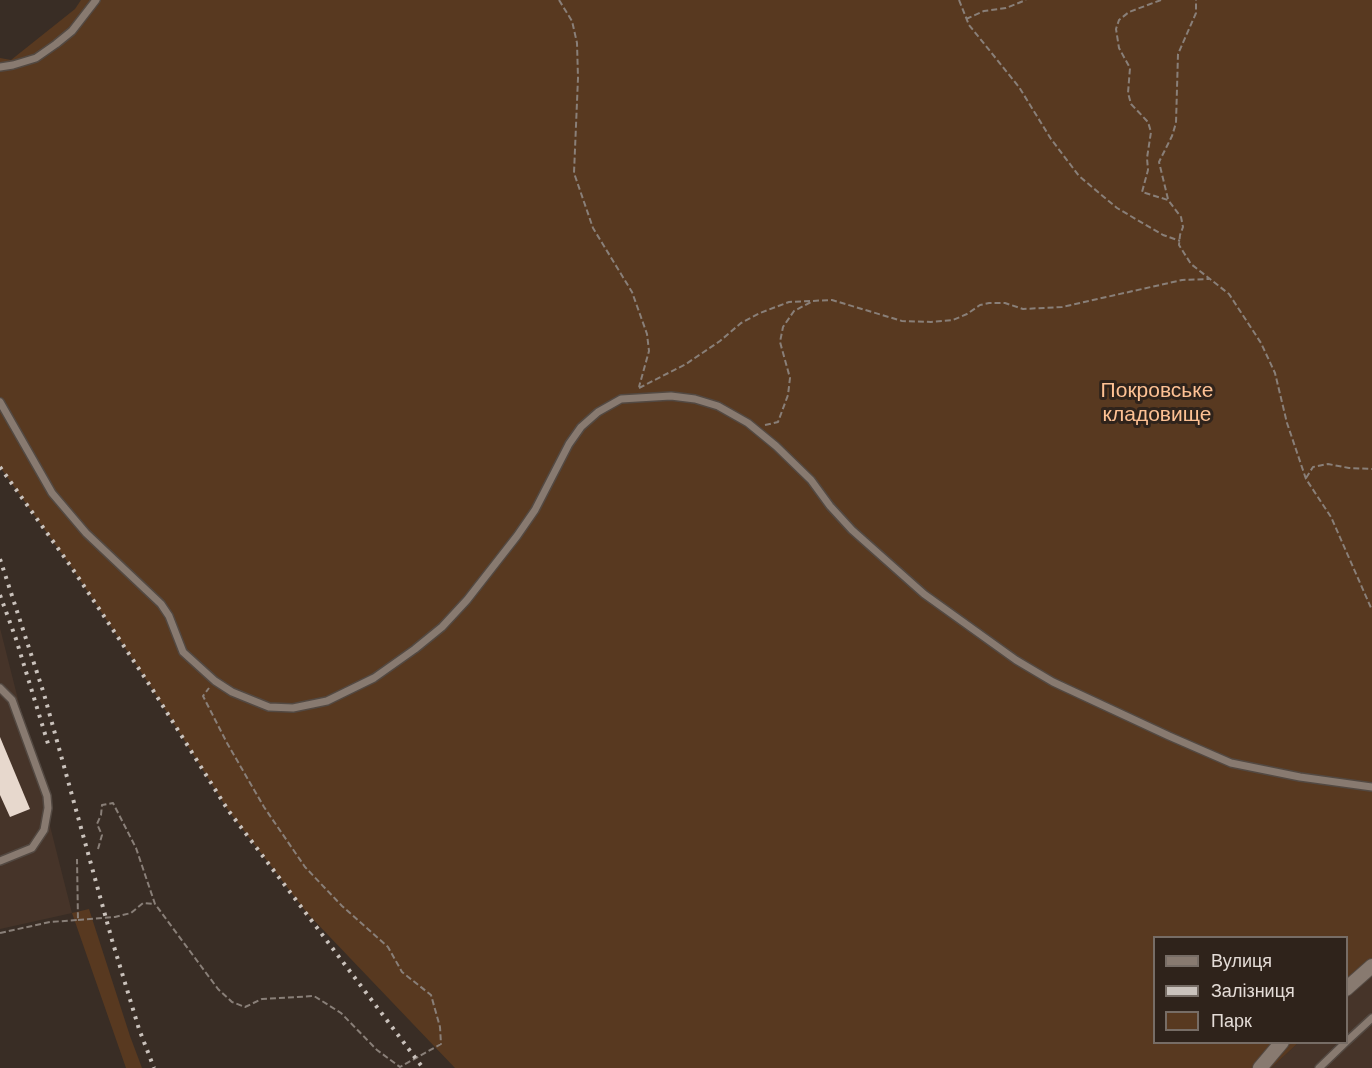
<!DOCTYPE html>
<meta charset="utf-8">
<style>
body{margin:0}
#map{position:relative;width:1372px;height:1068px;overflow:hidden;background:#392d25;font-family:"DM Sans",sans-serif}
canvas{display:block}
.legend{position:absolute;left:1153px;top:936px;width:195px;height:108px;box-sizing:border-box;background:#2f231b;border:2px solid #776d66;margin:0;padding:8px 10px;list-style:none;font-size:18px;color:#e4dcd7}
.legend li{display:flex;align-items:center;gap:12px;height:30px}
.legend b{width:30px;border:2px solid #776d66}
</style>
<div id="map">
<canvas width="1372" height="1068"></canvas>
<ul class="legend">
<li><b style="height:8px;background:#887a70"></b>Вулиця</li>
<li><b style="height:8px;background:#cac2bc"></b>Залізниця</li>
<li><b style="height:16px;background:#583920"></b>Парк</li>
</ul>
</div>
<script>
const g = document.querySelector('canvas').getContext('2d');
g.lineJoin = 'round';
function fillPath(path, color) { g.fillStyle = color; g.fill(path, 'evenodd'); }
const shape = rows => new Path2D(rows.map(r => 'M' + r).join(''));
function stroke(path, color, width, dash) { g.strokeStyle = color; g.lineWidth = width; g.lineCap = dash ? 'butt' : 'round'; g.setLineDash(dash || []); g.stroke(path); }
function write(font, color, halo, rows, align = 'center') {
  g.font = font + ' "DM Sans",sans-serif'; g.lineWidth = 6; g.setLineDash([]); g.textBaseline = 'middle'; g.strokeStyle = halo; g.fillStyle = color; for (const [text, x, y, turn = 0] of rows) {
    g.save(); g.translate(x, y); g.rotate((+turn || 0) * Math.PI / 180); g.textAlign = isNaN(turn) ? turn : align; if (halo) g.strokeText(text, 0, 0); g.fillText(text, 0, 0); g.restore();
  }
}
const built = shape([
 [0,628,72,913,0,929],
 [1372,973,1372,1068,1271,1068,1298,1043,1346,1042,1347,997]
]);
const green = shape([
 [81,0,1372,0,1372,973,1347,997,1346,938,1154,938,1154,1042,1298,1043,1271,1068,455,1068,307,913,228,810,151,687,72,568,0,467,0,58,11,60,75,9],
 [89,909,130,1036,142,1068,126,1068,72,913]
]);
const building = shape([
 [0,737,30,809,10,817,0,795]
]);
const path = shape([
 [559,0,572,21,577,43,578,78,574,173,593,228,632,292,647,334,649,351,639,387],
 [959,0,969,25,1019,87,1051,139,1079,176,1117,208,1163,235,1180,241],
 [1161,0,1129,12,1119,20,1116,29,1119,48,1130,68,1128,93,1131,104,1148,122,1151,132,1147,158,1148,170,1142,192,1168,200,1181,217,1183,227,1180,235,1179,245,1184,253,1191,264,1229,294,1261,343,1275,373,1287,423,1306,479,1331,517,1372,610],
 [966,19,984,11,1006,8,1026,0],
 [1168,199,1159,162,1172,136,1176,123,1178,54,1196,13,1196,0],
 [639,388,686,364,720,341,741,323,760,313,789,302,832,300,902,321,931,322,953,320,967,314,980,305,989,303,1005,303,1023,309,1062,307,1182,280,1209,279],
 [765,425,778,422,788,395,790,378,780,342,783,327,794,311,811,302],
 [1306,478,1313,467,1328,464,1349,468,1372,469],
 [98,849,102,835,97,824,101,815,102,805,113,803,136,848,155,904,218,989,232,1002,245,1007,262,999,314,996,341,1013,377,1050,400,1067,441,1044,440,1027,431,995,402,972,388,947,342,906,305,867,264,807,227,743,203,696,209,688],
 [78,920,115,917,131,913,143,903,155,904],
 [0,933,50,922,78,920,77,859]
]);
const lane = shape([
 [0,67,13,65,36,58,56,44,72,31,96,0],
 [0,402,52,493,86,533,161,604,169,616,183,652,215,681,232,692,269,707,293,708,327,701,374,678,415,649,442,627,467,600,517,536,535,510,569,444,581,427,598,412,621,399,671,396,695,399,718,406,748,423,776,446,811,480,830,506,852,530,924,594,1016,660,1053,682,1169,736,1231,763,1300,777,1372,787],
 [0,688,12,700,47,796,48,808,44,830,32,848,0,861],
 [1346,1042,1372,1018],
 [1319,1068,1346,1042]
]);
const street = shape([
 [1346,989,1372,966],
 [1260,1068,1282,1042]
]);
const rail = shape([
 [0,467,72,568,151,687,228,810,423,1068],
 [0,559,44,694,112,940,139,1029,154,1068],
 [0,595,16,639,49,747]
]);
const parkNames = [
 ["Покровське",1157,391],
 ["кладовище",1157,415]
];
fillPath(built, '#463429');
fillPath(green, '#583920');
fillPath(building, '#e7d8cd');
stroke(lane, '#534942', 10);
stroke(street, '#534942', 16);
stroke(path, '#897f78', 2, [6, 3]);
stroke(lane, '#887a70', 7);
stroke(street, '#887a70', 14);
stroke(rail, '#cac2bc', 4, [3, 6]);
write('21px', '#fdc194', '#2f231b', parkNames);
</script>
